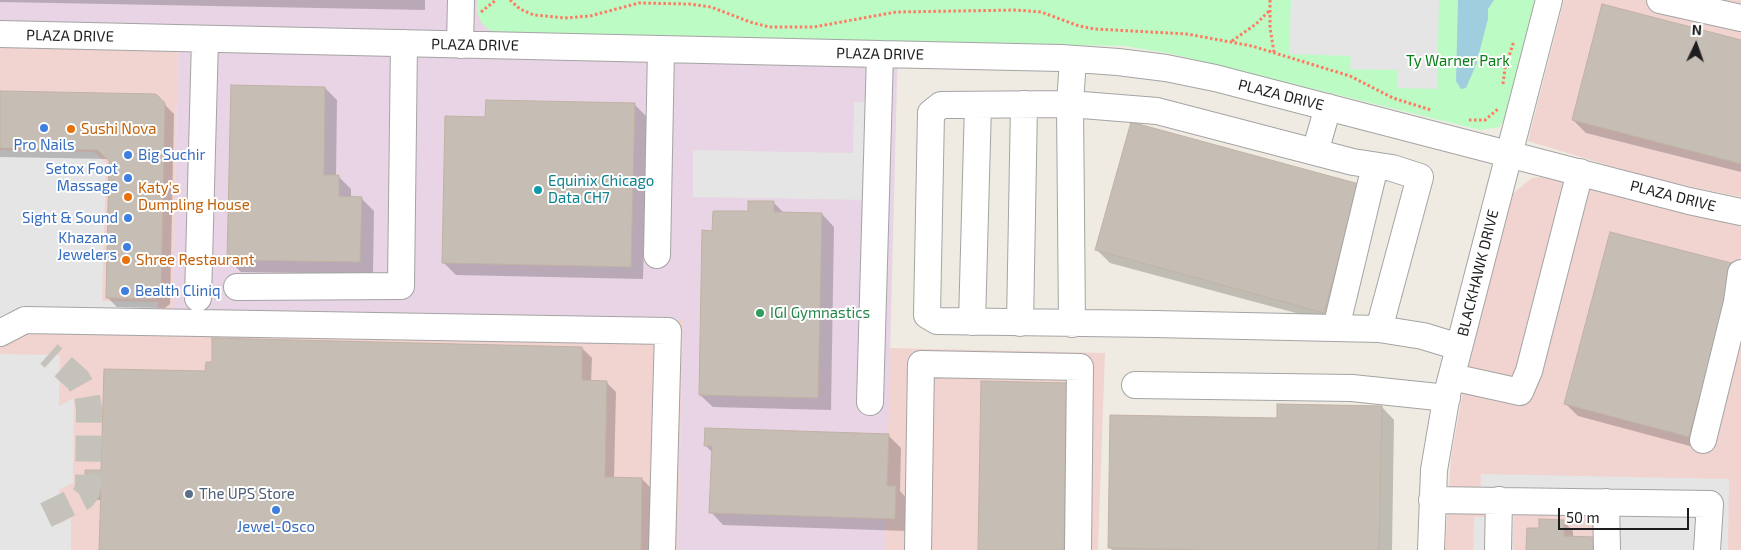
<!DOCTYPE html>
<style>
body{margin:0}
#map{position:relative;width:1741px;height:550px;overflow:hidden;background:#efebe2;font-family:"Exo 2",sans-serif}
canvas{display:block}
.north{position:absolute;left:1671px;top:20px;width:50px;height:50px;-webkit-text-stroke:4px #fff;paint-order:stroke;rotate:3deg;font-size:14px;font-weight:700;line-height:20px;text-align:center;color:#1d1d1d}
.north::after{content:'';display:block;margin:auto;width:18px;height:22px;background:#1d1d1d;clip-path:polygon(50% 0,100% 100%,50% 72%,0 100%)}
.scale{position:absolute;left:1558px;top:508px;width:131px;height:22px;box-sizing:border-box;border:2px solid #1d1d1d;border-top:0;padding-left:6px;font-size:15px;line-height:18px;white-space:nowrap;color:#1d1d1d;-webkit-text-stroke:4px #fff;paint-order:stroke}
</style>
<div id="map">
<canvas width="1741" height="550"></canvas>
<div class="north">N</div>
<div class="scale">50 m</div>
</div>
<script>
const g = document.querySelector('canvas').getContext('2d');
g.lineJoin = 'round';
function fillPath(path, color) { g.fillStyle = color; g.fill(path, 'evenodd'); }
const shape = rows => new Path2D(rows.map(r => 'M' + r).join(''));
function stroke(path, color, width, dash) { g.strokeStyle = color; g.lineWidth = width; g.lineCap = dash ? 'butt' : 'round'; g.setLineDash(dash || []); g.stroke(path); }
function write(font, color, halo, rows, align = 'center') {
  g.font = font + ' "Exo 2",sans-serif'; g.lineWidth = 4; g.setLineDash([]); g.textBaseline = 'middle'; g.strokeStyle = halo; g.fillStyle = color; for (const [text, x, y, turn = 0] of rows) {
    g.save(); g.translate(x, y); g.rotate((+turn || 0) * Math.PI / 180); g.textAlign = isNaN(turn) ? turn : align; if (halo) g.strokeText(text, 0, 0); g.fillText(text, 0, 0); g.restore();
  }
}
const commercial = shape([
 [1564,0,1741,0,1741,197,1650,178,1528,141],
 [0,37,178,40,173,312,683,320,678,550,0,550],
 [1552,176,1741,223,1741,550,1445,550,1451,457,1469,358,1512,194,1532,178],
 [889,348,1105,353,1098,550,885,550]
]);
const industrial = shape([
 [0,0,477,0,477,12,560,35,898,41,885,550,678,550,683,320,173,312,178,40,0,37]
]);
const park = shape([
 [477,0,1537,0,1509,112,1499,127,1480,130,1172,54,1125,46,560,35,491,31,482,24,477,12]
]);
const parking = shape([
 [1291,0,1439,0,1437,89,1397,88,1397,70,1350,69,1351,56,1289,54],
 [854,102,870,102,868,200,693,197,693,150,853,153],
 [0,150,94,152,106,163,102,301,158,302,157,332,0,328],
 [0,354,60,355,59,406,74,398,73,483,59,490,58,525,71,518,71,550,0,550],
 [1481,474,1729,479,1728,550,1601,550,1601,513,1514,512,1513,550,1473,550,1474,517,1492,517,1480,509]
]);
const water = shape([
 [1458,0,1494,0,1488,9,1488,19,1476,65,1466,88,1461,89,1456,81]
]);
const shadow = shape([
 [0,0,425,0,425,10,0,2],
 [1741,42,1741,172,1586,133,1573,120],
 [325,88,337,100,336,176,338,176,351,189,351,198,361,198,374,211,373,274,241,272,229,260],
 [0,92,155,95,174,114,170,304,165,308,117,307,108,298,111,161,109,159,0,157],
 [634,104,647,117,643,279,456,275,443,262,486,119],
 [1359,185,1337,324,1110,263,1097,250],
 [773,202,784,213,822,214,834,227,831,410,713,407,700,395,714,232,749,213],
 [1734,265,1701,449,1578,416,1566,404],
 [582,348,592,358,591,382,606,382,616,392,614,479,642,479,652,489,650,550,101,550,102,500,96,500,86,490,103,471,207,372],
 [1066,384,1076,550,980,550],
 [1382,407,1394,420,1392,550,1112,550,1109,547,1278,419],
 [889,436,901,448,900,491,908,500,907,531,723,525,711,512,713,453,705,445],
 [1563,521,1573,531,1573,538,1528,550,1540,529]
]);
const building = shape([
 [1602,4,1741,40,1741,164,1572,120,1602,4],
 [231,85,325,87,324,175,339,175,339,196,362,197,360,262,227,260,231,85],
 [0,91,156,94,165,103,161,294,155,299,106,298,109,161,98,150,0,148,0,91],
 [486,100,635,103,631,267,442,263,445,116,485,117,486,100],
 [1131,122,1359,184,1324,313,1095,250,1131,122],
 [748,201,774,201,774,212,822,213,818,398,699,395,702,230,712,231,713,211,748,211,748,201],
 [1610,232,1735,264,1689,437,1564,404,1610,232],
 [212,338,582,347,582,380,607,381,605,477,642,478,641,550,99,550,101,490,85,490,85,470,101,470,104,369,205,371,206,362,212,362,212,338],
 [981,381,1067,383,1064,550,978,550,981,381],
 [1277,404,1382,406,1379,550,1206,550,1108,548,1110,415,1277,418,1277,404],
 [705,428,889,434,887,486,896,486,895,519,709,513,712,446,704,446,705,428],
 [1539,519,1564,520,1564,536,1594,537,1594,550,1526,550,1527,528,1539,528,1539,519]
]);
const minorTunnel = shape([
 [46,515,83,497,87,492,88,485,89,408,87,396,78,380,49,354]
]);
const path = shape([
 [510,0,520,9,534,15,565,18,590,16,639,3,689,4,711,7,750,22,769,27,814,27,896,12,1016,10,1041,12,1079,26,1095,29,1187,34,1252,46,1350,76,1393,98,1431,110],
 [1270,0,1270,28,1274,52],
 [481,12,496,0],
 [1232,41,1256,24,1269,11],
 [1503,84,1505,68,1514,41],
 [1469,120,1485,120,1498,109]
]);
const minor = shape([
 [1660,0,1741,18],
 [0,34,880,54,1061,58,1118,62,1166,68,1215,78,1689,201,1741,212],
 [460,45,461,0],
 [1315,152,1328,107],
 [657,255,661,49],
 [237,287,401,286,404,43],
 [198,298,205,39],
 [972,322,978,105],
 [1020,323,1024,104],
 [1072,324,1070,104,1073,59],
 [1336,328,1375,166],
 [1379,329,1420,177,1392,168,1353,162,1157,111,1070,104,941,105,931,113,927,315,937,321,1155,324,1379,329,1423,336,1459,347],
 [0,333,25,320,668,331,662,550],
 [1452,377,1520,392,1529,371,1580,172],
 [1135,385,1352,388,1447,398],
 [870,402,880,54],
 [1703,440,1737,302,1741,273],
 [1432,500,1710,504,1707,550],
 [1606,502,1607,550],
 [918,550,921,364,1080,367,1078,550],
 [1431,550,1434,470,1447,394,1549,0],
 [1498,550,1499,500]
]);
const markers = [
 [44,128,5,"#3f7fe0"],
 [71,129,5,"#e8710a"],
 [128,155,5,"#3f7fe0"],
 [128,178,5,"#3f7fe0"],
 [538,190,5,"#0f9aa8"],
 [128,197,5,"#e8710a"],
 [128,218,5,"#3f7fe0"],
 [127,247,5,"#3f7fe0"],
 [126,260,5,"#e8710a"],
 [125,291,5,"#3f7fe0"],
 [760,313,5,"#2e9e5b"],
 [189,494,5,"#5c6f8a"],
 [276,510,5,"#3f7fe0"]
];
const streetNames = [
 ["PLAZA DRIVE",70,36,1],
 ["PLAZA DRIVE",475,45,1],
 ["PLAZA DRIVE",880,54,1],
 ["PLAZA DRIVE",1281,95,14],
 ["PLAZA DRIVE",1673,196,14],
 ["BLACKHAWK DRIVE",1478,273,-76]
];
const parkNames = [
 ["Ty Warner Park",1458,61]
];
const foodNames = [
 ["Sushi Nova",81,129],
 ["Katy's",138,188],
 ["Dumpling House",138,205],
 ["Shree Restaurant",136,260]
];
const shopNames = [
 ["Pro Nails",44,145,"center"],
 ["Big Suchir",138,155,"left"],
 ["Setox Foot",118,169],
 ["Massage",118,186],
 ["Sight & Sound",118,218],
 ["Khazana",117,238],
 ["Jewelers",117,255],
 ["Bealth Cliniq",135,291,"left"],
 ["Jewel-Osco",276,527,"center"]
];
const cultureNames = [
 ["Equinix Chicago",548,181],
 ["Data CH7",548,198]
];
const leisureNames = [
 ["IGI Gymnastics",770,313]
];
const serviceNames = [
 ["The UPS Store",199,494]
];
fillPath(commercial, '#f1d3d0');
fillPath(industrial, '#e8d4e4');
fillPath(park, '#bcfbc4');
fillPath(parking, '#e5e5e5');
fillPath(water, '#a0cedf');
fillPath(shadow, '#0003');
fillPath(building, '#c6bdb5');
stroke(building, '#c1b2a4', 1);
stroke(minorTunnel, '#c5c2bb', 26, [26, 13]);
stroke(minor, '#a4a4a4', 28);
stroke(path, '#ff7963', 3, [2.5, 2.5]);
stroke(minor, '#fff', 26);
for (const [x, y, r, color] of markers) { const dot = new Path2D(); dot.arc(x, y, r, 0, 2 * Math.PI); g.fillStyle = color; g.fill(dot); stroke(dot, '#fff', 2); }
write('15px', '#1d1d1d', '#fff', streetNames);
write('15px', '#077f15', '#fff', parkNames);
write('15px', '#c56008', '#fff', foodNames, 'left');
write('15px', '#366cbe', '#fff', shopNames, 'right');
write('15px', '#0d838f', '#fff', cultureNames, 'left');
write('15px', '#27864d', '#fff', leisureNames, 'left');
write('15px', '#4e5e75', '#fff', serviceNames, 'left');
</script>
